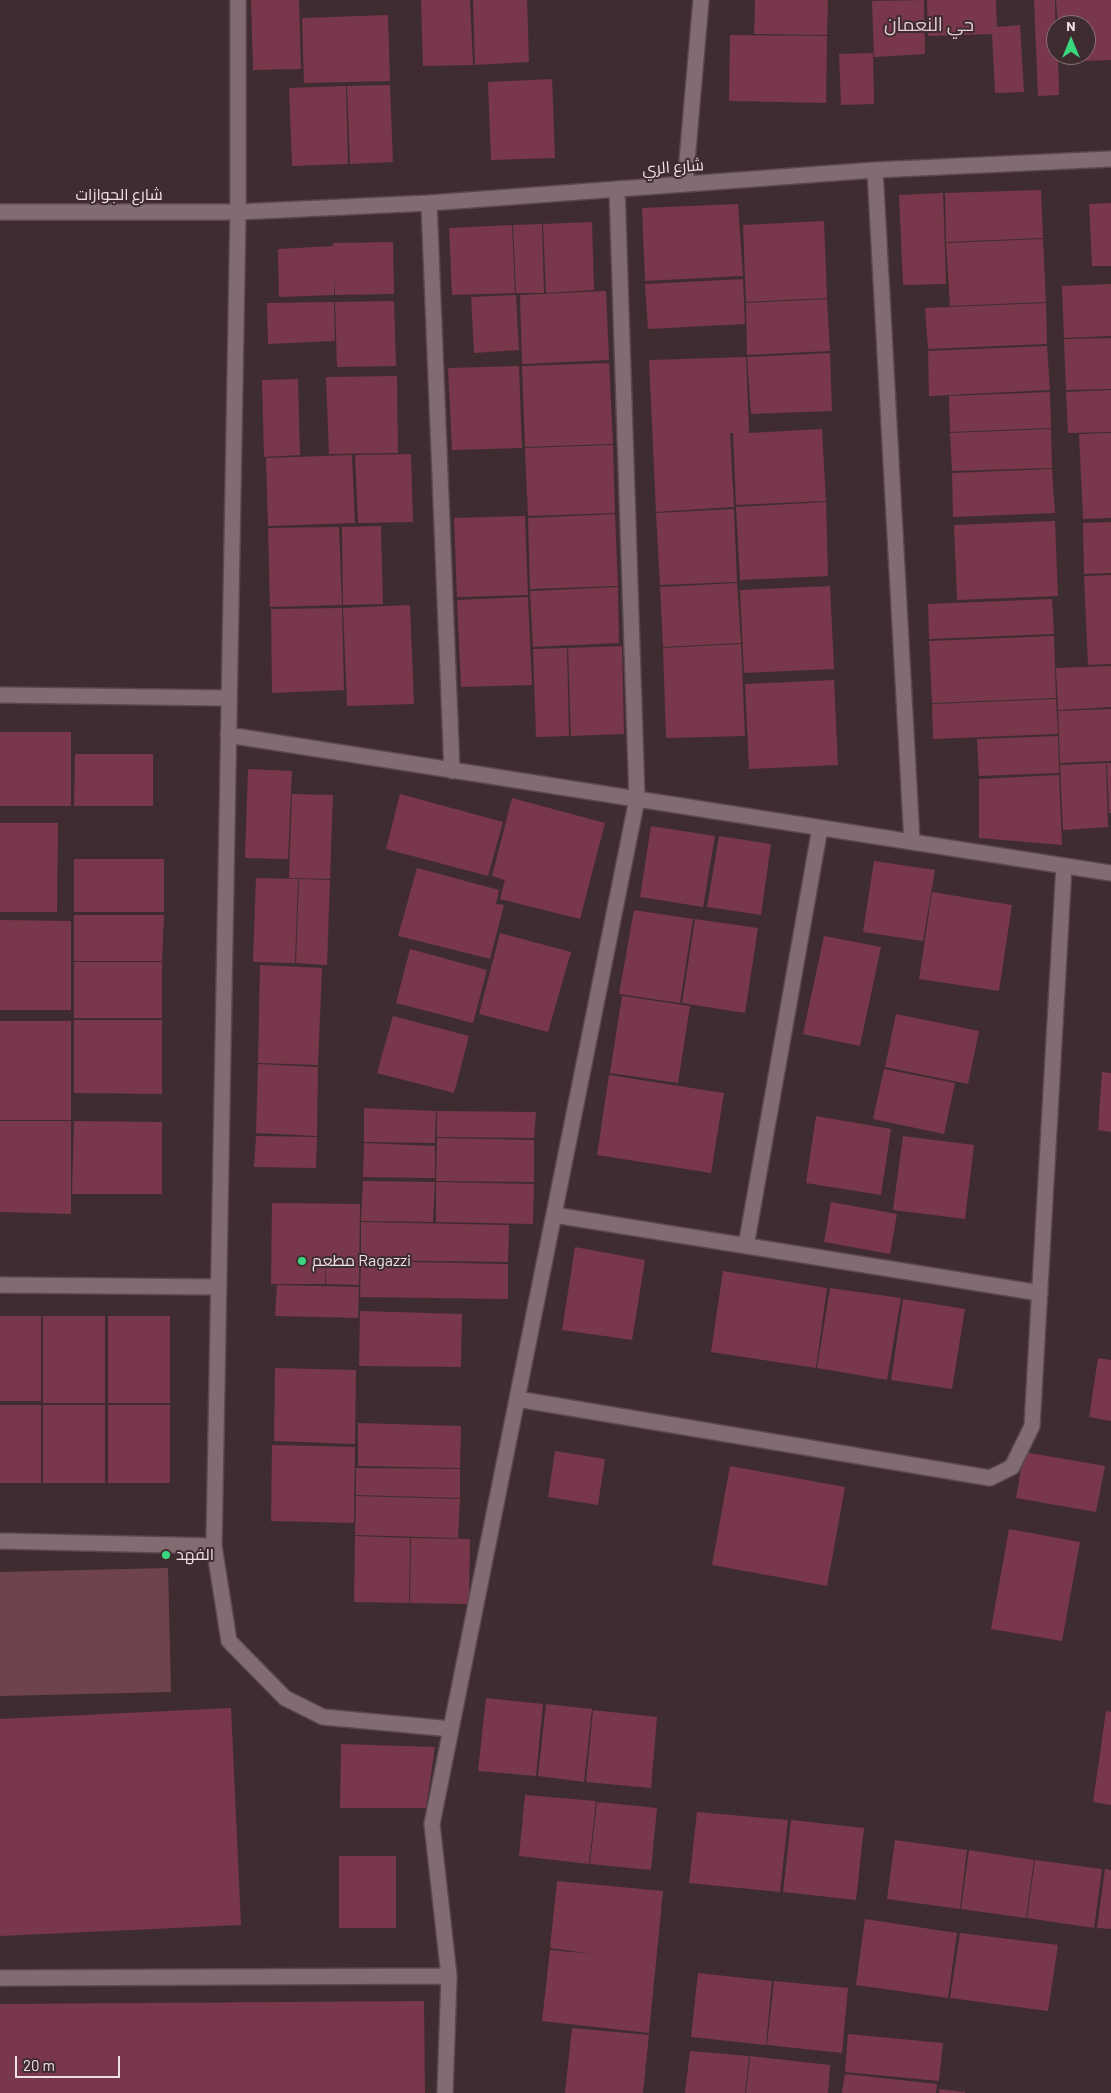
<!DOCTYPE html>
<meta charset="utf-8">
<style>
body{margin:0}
#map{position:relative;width:1111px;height:2093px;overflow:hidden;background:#3f2c31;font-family:Barlow,sans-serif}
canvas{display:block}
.north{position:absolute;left:1046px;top:15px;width:50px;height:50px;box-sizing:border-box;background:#3f2c31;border:1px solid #857478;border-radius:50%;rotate:0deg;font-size:14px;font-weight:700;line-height:20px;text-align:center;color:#ede0e3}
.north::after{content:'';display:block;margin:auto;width:18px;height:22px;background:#39d87f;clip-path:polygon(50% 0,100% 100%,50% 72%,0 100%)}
.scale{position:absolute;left:15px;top:2056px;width:105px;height:22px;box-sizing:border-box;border:2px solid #ede0e3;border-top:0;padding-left:6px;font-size:15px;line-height:18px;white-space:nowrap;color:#ede0e3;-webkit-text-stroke:4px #3f2c31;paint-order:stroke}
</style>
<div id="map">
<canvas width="1111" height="2093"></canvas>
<div class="north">N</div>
<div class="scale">20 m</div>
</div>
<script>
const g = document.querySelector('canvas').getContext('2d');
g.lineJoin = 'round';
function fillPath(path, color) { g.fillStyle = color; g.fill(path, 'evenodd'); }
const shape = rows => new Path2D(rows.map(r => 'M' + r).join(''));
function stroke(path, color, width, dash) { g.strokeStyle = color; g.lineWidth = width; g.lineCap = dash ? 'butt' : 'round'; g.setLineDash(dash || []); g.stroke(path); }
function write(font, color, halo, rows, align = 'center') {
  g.font = font + ' Barlow,Cairo,sans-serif'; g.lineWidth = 4; g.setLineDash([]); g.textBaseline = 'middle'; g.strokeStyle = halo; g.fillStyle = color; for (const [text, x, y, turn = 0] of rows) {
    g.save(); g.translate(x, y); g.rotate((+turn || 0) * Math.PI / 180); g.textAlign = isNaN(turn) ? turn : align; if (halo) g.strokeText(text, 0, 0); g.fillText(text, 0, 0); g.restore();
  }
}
const green = shape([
 [168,1568,171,1692,0,1696,0,1572]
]);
const building = shape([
 [251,0,299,0,301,69,253,70],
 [421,0,470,0,473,65,423,66],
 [473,0,527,0,529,62,475,65],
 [755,0,828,0,827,35,754,34],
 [924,0,925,54,874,57,872,1],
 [927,0,996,0,997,27,1020,25,1024,92,995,93,992,34,928,36],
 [1034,0,1055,0,1056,55,1058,55,1059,95,1038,96],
 [1056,0,1111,0,1111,60,1059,62,1059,55,1086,55,1086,25,1058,25],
 [388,15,390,81,304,83,302,18],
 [730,35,827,36,826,103,729,101],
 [873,53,874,104,841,105,839,54],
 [552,79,555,158,491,160,488,82],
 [390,85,393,162,350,164,347,86],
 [346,86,348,164,292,166,289,88],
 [1041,190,1043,238,946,242,945,193],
 [943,193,946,284,903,285,899,195],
 [1111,203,1111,266,1092,266,1089,204],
 [738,204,743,276,645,281,642,208],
 [824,221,827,298,746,302,743,225],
 [592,222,594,290,546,293,543,224],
 [542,224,544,293,516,293,513,225],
 [512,225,515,293,452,295,449,228],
 [1043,239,1046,302,950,306,946,243],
 [393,242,394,294,335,295,334,277,334,295,279,297,278,249,333,246,333,243],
 [743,279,745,324,648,329,645,284],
 [1111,284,1111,336,1064,338,1062,286],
 [606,291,609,360,522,364,520,295],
 [516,295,519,350,474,353,471,297],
 [827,299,830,351,747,355,746,303],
 [394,301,396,366,337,367,335,302],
 [334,302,335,341,268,344,267,303],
 [1046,303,1047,344,928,349,925,308],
 [1111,338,1111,389,1066,390,1064,339],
 [1047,346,1050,390,929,396,928,351],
 [830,353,832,411,751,414,747,357],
 [746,357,749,433,822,429,826,501,736,505,733,433,730,433,734,507,656,512,649,360],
 [609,363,613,444,525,447,522,366],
 [519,366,522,448,452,450,448,368],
 [397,376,398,453,329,454,326,377],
 [298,379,300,455,264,457,262,380],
 [1111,390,1111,432,1068,433,1066,392],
 [1050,392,1051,428,950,432,949,396],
 [1051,429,1052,468,952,471,950,433],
 [1111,433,1111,518,1083,519,1079,434],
 [613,445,615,513,528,516,525,448],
 [411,454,413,522,358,523,355,455],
 [352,455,355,523,268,526,266,458],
 [1052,469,1055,513,953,517,952,473],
 [826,502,828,576,740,580,736,507],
 [734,509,737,582,660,585,656,513],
 [615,514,618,586,530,589,528,518],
 [525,516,528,595,457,597,454,518],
 [1055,521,1058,596,957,600,954,525],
 [1111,522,1111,573,1084,574,1083,523],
 [381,526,383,604,343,605,342,527],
 [339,527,342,605,270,607,268,528],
 [1111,575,1111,664,1088,665,1084,576],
 [737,583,741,643,663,647,660,587],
 [830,586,834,669,744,673,740,590],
 [618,587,619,643,533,647,530,591],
 [528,597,532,685,461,687,457,600],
 [1052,599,1054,634,929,639,928,604],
 [410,605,414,704,347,706,343,608],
 [342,608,344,690,272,693,271,609],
 [1054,636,1056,698,932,703,929,641],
 [741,644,745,736,666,738,663,648],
 [622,646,624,734,571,736,568,648],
 [567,648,569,736,536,737,533,649],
 [1111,666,1111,707,1058,710,1056,668],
 [834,680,838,765,749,769,745,684],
 [1056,699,1058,734,933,739,932,704],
 [1111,709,1111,761,1060,763,1058,711],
 [0,732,71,732,71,806,0,806],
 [1058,736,1059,773,979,776,977,739],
 [75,754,153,754,153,806,74,806],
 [1106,763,1108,827,1063,830,1060,765],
 [1107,763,1111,763,1111,813,1109,813],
 [248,769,292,771,288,859,245,858],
 [1059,775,1062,845,979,838,979,779],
 [292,794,333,795,330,879,289,878],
 [400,794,503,822,488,876,386,849],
 [512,798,605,823,580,919,500,899,505,880,492,876],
 [0,823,58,823,57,912,0,912],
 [651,826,715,836,703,907,640,897],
 [719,836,771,844,761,915,707,907],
 [74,859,164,859,164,912,74,912],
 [874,861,935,870,923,941,863,932],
 [417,868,499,890,496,904,504,905,490,959,398,936],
 [256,878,298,879,295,963,253,962],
 [299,879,330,880,327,965,296,963],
 [932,892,1012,905,999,991,919,979],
 [634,910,693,919,680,1003,619,994],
 [74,915,164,915,162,961,74,961],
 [695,919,758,928,745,1013,682,1003],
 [0,920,71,921,71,1010,0,1010],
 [500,933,571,952,548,1032,479,1014],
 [824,936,881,947,860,1046,803,1034],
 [410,949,487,970,473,1023,396,1003],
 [74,962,162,962,162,1018,74,1018],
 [260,965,322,968,318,1065,258,1063],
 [622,996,690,1006,678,1083,610,1073],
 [896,1014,979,1031,968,1084,885,1067],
 [393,1016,469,1036,454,1093,377,1073],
 [74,1020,162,1020,162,1094,74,1093],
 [0,1021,71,1021,71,1120,0,1120],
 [258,1064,318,1067,317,1136,256,1133],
 [884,1069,955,1083,944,1134,873,1119],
 [1102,1072,1111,1073,1111,1132,1098,1130],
 [609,1075,724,1093,711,1173,597,1155],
 [364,1108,436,1111,435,1143,364,1142],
 [437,1111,536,1112,534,1138,437,1137],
 [816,1116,891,1129,881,1195,806,1183],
 [0,1121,71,1121,71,1214,0,1212],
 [74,1121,162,1122,162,1194,72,1194],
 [256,1136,317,1137,316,1168,254,1167],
 [903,1136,974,1145,965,1219,893,1210],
 [437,1138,534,1140,534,1182,436,1181],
 [364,1143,435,1146,435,1178,363,1177],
 [363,1181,435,1182,433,1222,361,1221],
 [436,1182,534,1184,533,1224,436,1222],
 [831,1202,897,1214,890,1254,824,1242],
 [272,1203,360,1204,359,1285,326,1284,326,1260,325,1284,271,1284],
 [361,1222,509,1225,508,1262,361,1260],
 [575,1247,645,1260,632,1340,562,1330],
 [361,1261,508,1264,508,1299,360,1297],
 [723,1271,827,1288,816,1368,711,1352],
 [277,1285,359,1287,358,1318,275,1316],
 [830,1288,901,1298,887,1380,817,1368],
 [903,1299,965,1309,952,1389,891,1380],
 [360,1311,462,1314,461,1367,359,1366],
 [0,1316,41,1316,41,1401,0,1401],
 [43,1316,105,1316,105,1403,43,1403],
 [108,1316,170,1316,170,1403,108,1403],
 [1098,1358,1111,1360,1111,1421,1089,1417],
 [275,1368,356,1370,355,1444,274,1441],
 [0,1405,41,1405,41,1483,0,1483],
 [43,1405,105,1405,105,1483,43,1483],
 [108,1405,170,1405,170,1483,108,1483],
 [358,1423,461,1426,460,1468,358,1466],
 [272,1445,355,1447,354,1523,271,1521],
 [555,1451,605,1459,598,1505,548,1497],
 [1024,1452,1105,1466,1096,1512,1016,1498],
 [730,1466,845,1487,827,1586,712,1565],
 [356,1468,460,1469,460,1498,356,1495],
 [356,1496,460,1499,458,1538,355,1535],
 [1009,1529,1080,1542,1062,1641,991,1629],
 [355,1536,410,1538,409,1603,354,1602],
 [411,1538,470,1539,469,1604,410,1603],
 [486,1698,543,1704,536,1776,478,1771],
 [546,1704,592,1709,584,1782,538,1776],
 [231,1708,241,1925,0,1936,0,1719],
 [593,1710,657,1717,651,1788,586,1782],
 [1106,1711,1111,1712,1111,1805,1093,1802],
 [341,1744,435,1747,426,1808,340,1808],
 [525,1795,596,1801,589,1864,519,1856],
 [597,1802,657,1808,651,1870,590,1864],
 [697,1812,788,1820,780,1892,689,1883],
 [791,1820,864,1828,856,1900,783,1892],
 [895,1840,967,1850,960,1909,887,1899],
 [969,1850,1034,1860,1026,1918,961,1909],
 [339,1856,396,1856,396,1928,339,1928],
 [1035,1860,1102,1869,1094,1928,1027,1918],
 [1105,1869,1111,1870,1111,1929,1097,1928],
 [557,1881,663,1891,649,2033,542,2021,550,1950,593,1954,550,1948],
 [865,1919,957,1933,948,1998,856,1985],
 [960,1933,1058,1945,1048,2011,950,1998],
 [698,1973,772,1981,766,2045,691,2037],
 [774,1981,848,1988,842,2053,767,2045],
 [424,2001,425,2093,0,2093,0,2004],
 [572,2028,649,2035,643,2093,565,2093],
 [848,2034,943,2043,939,2081,845,2072],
 [690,2051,749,2056,745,2093,685,2093],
 [750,2056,830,2065,828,2093,746,2093],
 [845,2074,937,2084,936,2093,842,2093],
 [940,2089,965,2092,965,2093,939,2093]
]);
const minor = shape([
 [238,0,238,212,214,1546,229,1641,285,1698,323,1717,451,1729],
 [875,170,912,842],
 [685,184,701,0],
 [429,203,452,771],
 [0,212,238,212,429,203,875,170,1111,159],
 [0,695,229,698],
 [228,735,1111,873],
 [554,1215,1040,1293],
 [746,1246,820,828],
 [0,1285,219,1287],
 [517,1399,990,1478,1012,1467,1032,1426,1064,866],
 [0,1541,214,1546],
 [0,1978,449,1976],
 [445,2093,449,1976,432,1824,637,799,617,189]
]);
const markers = [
 [302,1261,5,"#39d87f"],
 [166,1555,5,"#39d87f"]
];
const streetNames = [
 ["شارع الري",673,167,-4],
 ["شارع الجوازات",119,195]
];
const poiNames = [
 ["مطعم Ragazzi",312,1261],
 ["الفهد",176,1555]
];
const quarterNames = [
 ["حي النعمان",929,25]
];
fillPath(green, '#6e434e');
fillPath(building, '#78374a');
stroke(minor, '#59494e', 18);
stroke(minor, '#826c71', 15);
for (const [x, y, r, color] of markers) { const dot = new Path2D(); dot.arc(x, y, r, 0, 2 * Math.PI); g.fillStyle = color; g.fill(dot); stroke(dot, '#3f2c31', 2); }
write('16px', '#ede0e3', '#3f2c31', streetNames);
write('16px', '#ede0e3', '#3f2c31', poiNames, 'left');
write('19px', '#e2c9cf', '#3f2c31', quarterNames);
</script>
